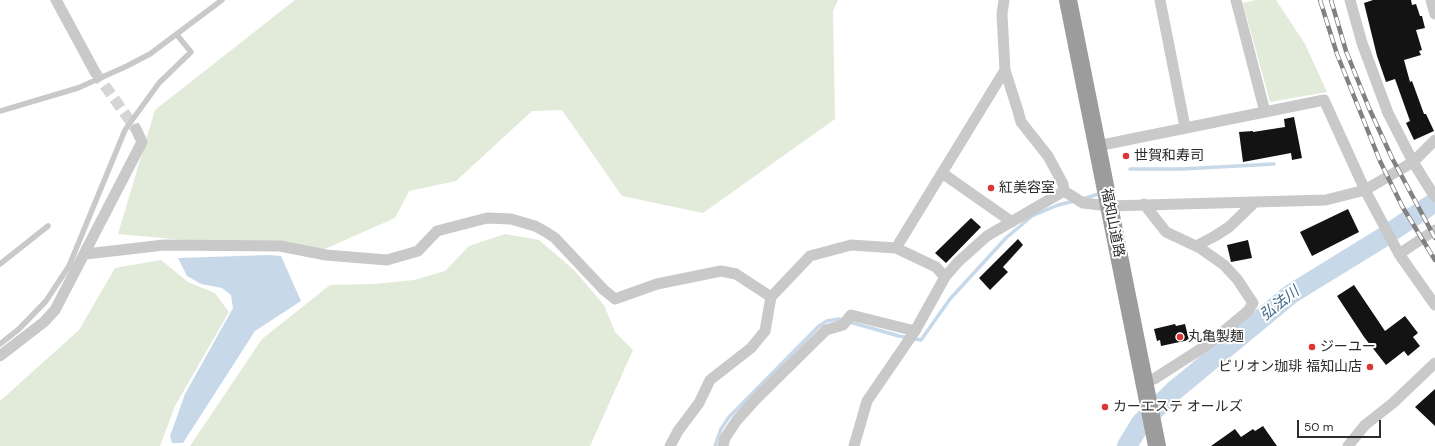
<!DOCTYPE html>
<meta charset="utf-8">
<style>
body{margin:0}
#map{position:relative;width:1435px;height:446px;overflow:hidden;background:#fff;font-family:"DM Sans",sans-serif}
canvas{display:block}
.scale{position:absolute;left:1297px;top:420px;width:84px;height:18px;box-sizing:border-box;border:2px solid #2c2c2c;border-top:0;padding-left:5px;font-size:12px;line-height:14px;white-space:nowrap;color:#2c2c2c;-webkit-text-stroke:3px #fff;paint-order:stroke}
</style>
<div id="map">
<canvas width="1435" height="446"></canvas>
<div class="scale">50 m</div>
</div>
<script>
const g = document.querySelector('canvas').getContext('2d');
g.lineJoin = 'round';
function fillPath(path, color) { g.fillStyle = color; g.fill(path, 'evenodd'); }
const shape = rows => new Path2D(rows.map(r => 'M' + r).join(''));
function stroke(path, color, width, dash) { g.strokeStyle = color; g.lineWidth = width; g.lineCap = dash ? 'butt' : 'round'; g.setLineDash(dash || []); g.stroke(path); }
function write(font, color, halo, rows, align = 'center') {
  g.font = font + ' "DM Sans","Noto Sans JP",sans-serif'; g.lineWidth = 4; g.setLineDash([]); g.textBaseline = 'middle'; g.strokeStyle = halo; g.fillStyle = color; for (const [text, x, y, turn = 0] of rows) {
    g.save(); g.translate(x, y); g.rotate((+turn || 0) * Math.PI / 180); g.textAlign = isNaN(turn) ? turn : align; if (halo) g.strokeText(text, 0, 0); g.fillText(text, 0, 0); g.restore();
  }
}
const green = shape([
 [295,0,838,0,833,11,835,119,703,213,622,196,562,110,532,111,456,181,409,191,395,218,318,252,118,234,155,110],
 [1256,0,1276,0,1305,44,1327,92,1270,102,1243,3],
 [505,234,539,240,574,270,604,305,615,332,633,350,590,446,190,446,262,339,330,285,374,284,414,280,445,271,469,246],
 [161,260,188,282,215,293,229,312,175,406,160,446,0,446,0,401,79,330,115,268]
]);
const water = shape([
 [269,255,281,256,301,301,255,331,183,443,172,443,170,436,185,394,233,308,231,295,222,288,201,284,187,276,178,258]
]);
const stream = shape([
 [1130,169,1182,169,1274,164],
 [1082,199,1099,194],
 [715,446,721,429,729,417,819,326,827,321,839,319,899,336,921,340,950,299,1006,238,1032,216,1058,205,1074,201]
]);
const river = shape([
 [1127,446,1141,423,1175,390,1291,294,1382,238,1435,202]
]);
const building = shape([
 [1373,0,1411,0,1412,5,1416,4,1420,16,1422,16,1425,28,1416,30,1422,50,1419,51,1421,55,1404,60,1410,82,1412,81,1424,114,1426,114,1434,131,1414,140,1406,123,1410,121,1395,79,1386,82,1377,56,1364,3],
 [1294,117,1302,158,1292,160,1291,153,1243,162,1239,132,1253,131,1253,132,1285,127,1284,119],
 [1348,209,1359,232,1312,256,1300,232],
 [971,218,981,227,946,263,935,253],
 [1018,239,1023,245,1003,267,1008,272,990,290,979,278],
 [1248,240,1252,258,1231,262,1227,245],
 [1354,285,1385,331,1405,316,1418,333,1413,337,1420,346,1408,356,1404,351,1386,365,1364,337,1337,296],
 [1175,324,1176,326,1185,324,1189,340,1161,346,1160,340,1157,341,1154,329],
 [1435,389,1435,426,1415,407],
 [1263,426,1277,446,1211,446,1235,429,1241,437,1253,429,1255,431]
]);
const minorTunnel = shape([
 [95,72,136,129]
]);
const service = shape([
 [0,111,78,88,127,66,150,54,222,0],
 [0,264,48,226],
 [0,344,19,329,46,301,69,266,125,130,159,83,191,52,177,35]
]);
const minor = shape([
 [56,0,95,72],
 [1004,0,1002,14,1005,70,1018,111,1021,122,1048,156,1063,184,1064,191],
 [1160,0,1185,127],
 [1236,0,1265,112],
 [1350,0,1362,43,1388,113,1413,162,1435,197],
 [1431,0,1435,14],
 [1097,146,1324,100,1365,190,1399,254,1435,305],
 [942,173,1012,222],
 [1064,191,1083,203,1109,206,1326,200,1365,190,1413,162,1435,140],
 [1144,204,1166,232,1200,248,1224,265,1237,279,1253,303,1248,311,1207,345,1154,379,1144,380],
 [1196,246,1215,236,1229,227,1254,203],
 [896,248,1005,70],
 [86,254,164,245,280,246,326,255,387,260,418,251,437,231,487,218,511,219,535,226,546,232,555,238,604,290,615,299,657,284,721,271,736,274,771,297],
 [1399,254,1435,230],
 [0,356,44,322,55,310,142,142,136,129],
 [670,446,678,431,699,403,710,380,751,348,765,331,771,297,810,256,851,245,896,248,936,267,945,277],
 [723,446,725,438,737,420,756,399,826,330,843,325,851,315,915,331],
 [854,446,867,401,915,331,945,277,958,262,987,236,1064,191],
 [1348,446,1365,425,1393,403,1435,363]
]);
const trunk = shape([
 [1068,0,1157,446]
]);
const rail = shape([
 [1320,0,1337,54,1380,161,1402,206,1435,260],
 [1331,0,1346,51,1369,108,1392,158,1435,238]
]);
const markers = [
 [1126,156,4,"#dd3536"],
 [991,188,4,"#dd3536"],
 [1180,337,4,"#dd3536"],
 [1312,347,4,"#dd3536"],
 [1370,367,4,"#dd3536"],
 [1105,407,4,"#dd3536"]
];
const poiNames = [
 ["世賀和寿司",1134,156],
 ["紅美容室",999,188],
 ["丸亀製麺",1188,337],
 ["ジーユー",1320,347],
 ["ビリオン珈琲 福知山店",1362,367,"right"],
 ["カーエステ オールズ",1113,407]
];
const streetNames = [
 ["福知山道路",1112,223,79]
];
const waterNames = [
 ["弘法川",1280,304,-38]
];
fillPath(green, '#e2eada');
fillPath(water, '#c7d9e9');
stroke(stream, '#c7d9e9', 3.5);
stroke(river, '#c7d9e9', 20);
fillPath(building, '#131313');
stroke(minorTunnel, '#d5d5d5', 11, [11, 5.5]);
stroke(service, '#c9c9c9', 5.5);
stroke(minor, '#c9c9c9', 11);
stroke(trunk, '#9c9c9c', 18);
stroke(rail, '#818181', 4.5);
stroke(rail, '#fff', 3, [9]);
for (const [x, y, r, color] of markers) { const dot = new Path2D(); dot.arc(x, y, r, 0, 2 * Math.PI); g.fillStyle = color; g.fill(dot); stroke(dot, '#fff', 1.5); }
write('14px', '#2c2c2c', '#fff', poiNames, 'left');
write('14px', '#2c2c2c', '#fff', streetNames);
write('italic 15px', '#3f688a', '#fff', waterNames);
</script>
